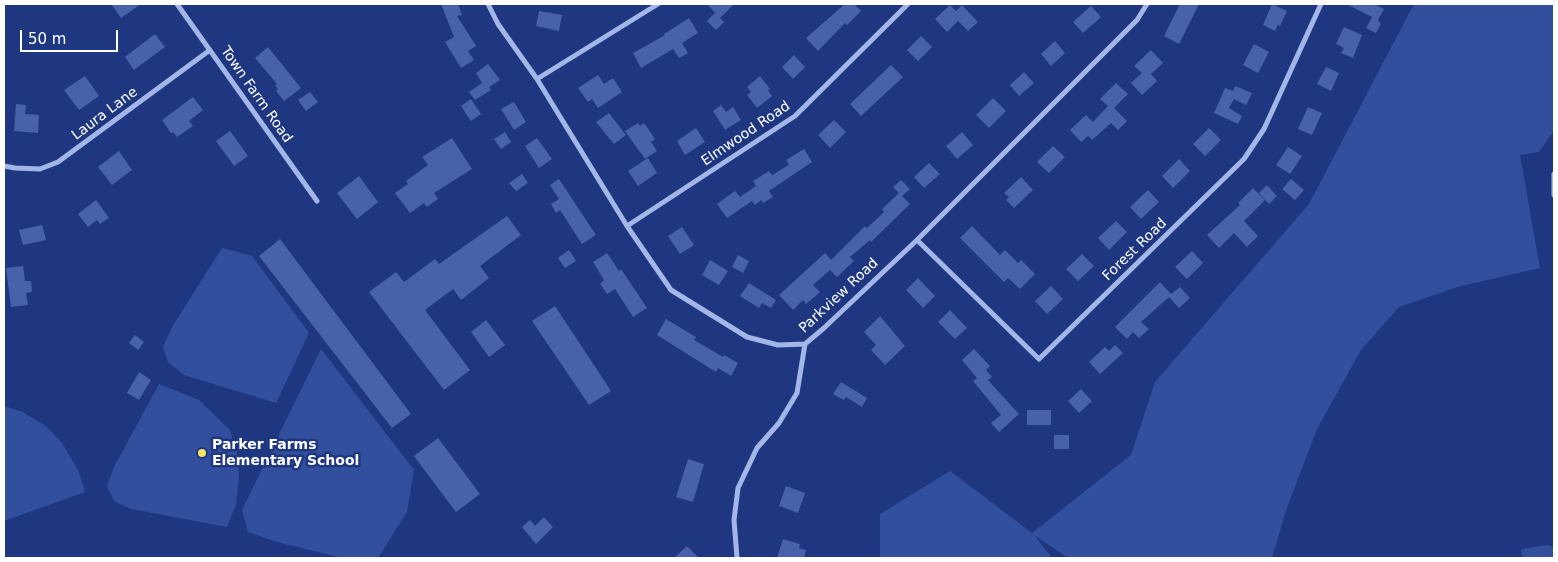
<!DOCTYPE html>
<style>
body{margin:0}
#map{position:relative;width:1558px;height:562px;overflow:hidden;background:#1e3780;font-family:"DejaVu Sans",sans-serif}
canvas{display:block}
.frame{position:absolute;inset:0;border:5px solid #fff;pointer-events:none}
.scale{position:absolute;left:20px;top:30px;width:98px;height:22px;box-sizing:border-box;border:2px solid #fff;border-top:0;padding-left:6px;font-size:15px;line-height:18px;white-space:nowrap;color:#fff;-webkit-text-stroke:4px #1e3780;paint-order:stroke}
</style>
<div id="map">
<canvas width="1558" height="562"></canvas>
<div class="frame"></div>
<div class="scale">50 m</div>
</div>
<script>
const g = document.querySelector('canvas').getContext('2d');
g.lineJoin = 'round';
function fillPath(path, color) { g.fillStyle = color; g.fill(path, 'evenodd'); }
const shape = rows => new Path2D(rows.map(r => 'M' + r).join(''));
function stroke(path, color, width, dash) { g.strokeStyle = color; g.lineWidth = width; g.lineCap = dash ? 'butt' : 'round'; g.setLineDash(dash || []); g.stroke(path); }
function write(font, color, halo, rows, align = 'center') {
  g.font = font + ' "DejaVu Sans",sans-serif'; g.lineWidth = 5; g.setLineDash([]); g.textBaseline = 'middle'; g.strokeStyle = halo; g.fillStyle = color; for (const [text, x, y, turn = 0] of rows) {
    g.save(); g.translate(x, y); g.rotate((+turn || 0) * Math.PI / 180); g.textAlign = isNaN(turn) ? turn : align; if (halo) g.strokeText(text, 0, 0); g.fillText(text, 0, 0); g.restore();
  }
}
const green = shape([
 [1414,4,1554,4,1554,131,1539,152,1520,155,1540,268,1461,286,1399,307,1361,350,1317,429,1286,510,1272,558,1068,558,1034,535,1052,558,880,558,880,514,950,471,1032,533,1131,455,1155,382,1309,204],
 [222,248,252,256,309,333,276,403,184,375,168,362,163,347,172,327],
 [321,349,414,470,407,512,378,558,342,558,277,542,248,532,242,510],
 [159,384,199,400,230,430,237,453,239,476,236,504,227,527,131,509,114,501,107,486,114,467],
 [4,406,23,412,47,427,62,443,78,470,85,492,4,521],
 [1547,545,1554,547,1554,558,1522,558,1521,549]
]);
const building = shape([
 [111,4,141,4,121,18],
 [441,4,458,4,462,15,457,16,476,46,468,51,474,60,461,68,445,42,454,37],
 [707,4,734,4,720,18],
 [845,4,854,4,861,11,847,25,845,23,818,51,806,38],
 [1180,4,1199,4,1179,44,1164,36],
 [1272,4,1287,11,1280,26,1278,25,1275,31,1263,25],
 [1346,4,1374,4,1384,9,1378,20,1381,24,1376,33,1366,28,1372,17],
 [950,5,956,11,962,5,978,22,968,31,958,21,947,32,935,19],
 [1091,6,1101,17,1083,33,1073,22],
 [539,11,562,15,559,31,536,26],
 [715,13,724,22,716,30,707,21],
 [689,18,698,33,682,43,688,53,679,58,673,49,641,68,633,53,665,35,664,34],
 [1344,27,1362,35,1353,58,1341,53,1344,48,1336,44],
 [155,34,165,47,134,70,125,57],
 [921,36,932,47,918,61,907,50],
 [1055,41,1065,53,1051,66,1041,54],
 [1254,44,1269,52,1258,73,1243,65],
 [268,47,301,88,284,101,276,91,278,89,275,85,277,84,255,58],
 [1151,50,1163,63,1151,74,1157,81,1142,95,1131,83,1142,73,1134,66],
 [794,55,805,67,793,79,782,67],
 [488,64,500,80,489,87,491,90,475,100,469,92,482,83,476,73],
 [891,65,903,77,861,116,850,104],
 [1326,67,1339,73,1331,91,1317,84],
 [1024,72,1034,83,1019,96,1010,85],
 [598,75,604,84,613,78,622,92,598,108,592,99,588,102,578,88],
 [85,76,99,96,79,110,64,90],
 [760,76,770,89,768,90,772,96,757,108,747,95,751,92,747,87],
 [1116,83,1128,94,1114,108,1127,121,1118,130,1111,123,1092,140,1088,136,1081,142,1070,130,1086,115,1093,122,1108,106,1100,99],
 [1235,86,1252,93,1246,105,1234,99,1229,108,1242,116,1238,124,1214,113,1225,88,1233,91],
 [310,92,318,102,306,111,298,100],
 [193,97,203,110,189,121,193,126,177,137,173,132,171,133,162,120],
 [993,98,1006,111,989,128,976,115],
 [471,99,481,114,471,121,461,106],
 [514,102,526,122,514,130,501,109],
 [16,104,26,105,25,114,39,115,38,133,14,131],
 [721,105,726,112,733,107,741,120,725,130,713,111],
 [1308,107,1322,113,1312,135,1298,129],
 [609,113,626,135,614,144,596,122],
 [834,120,846,132,830,148,818,135],
 [638,123,640,126,644,123,655,139,651,142,657,151,645,159,625,131],
 [696,128,705,142,685,155,677,141],
 [1209,128,1221,140,1205,156,1193,144],
 [230,131,248,156,234,166,216,141],
 [505,132,511,142,501,149,494,139],
 [962,132,973,145,957,159,946,146],
 [452,138,472,169,434,193,438,199,427,207,424,203,410,213,395,193,408,184,406,181,428,165,422,157],
 [537,138,552,159,539,168,525,146],
 [1053,146,1065,157,1049,173,1037,162],
 [1288,147,1302,156,1290,174,1276,165],
 [804,149,812,162,769,191,773,197,763,203,761,200,755,205,752,201,727,218,717,204,735,191,740,197,756,186,753,181,769,171,772,175,789,165,786,160],
 [119,151,132,170,112,185,98,167],
 [648,158,657,173,638,186,628,171],
 [1179,159,1190,171,1173,188,1162,176],
 [929,163,940,174,924,188,914,177],
 [522,174,528,183,516,191,509,183],
 [359,176,378,202,357,219,337,193],
 [1021,177,1033,190,1014,208,1006,200,1009,197,1004,193],
 [559,179,596,235,582,244,560,210,556,213,551,204,559,199,550,185],
 [1291,179,1304,190,1295,200,1282,189],
 [901,180,910,189,902,196,910,204,871,242,870,240,850,257,854,261,837,277,830,270,813,285,820,292,806,304,803,300,793,310,779,295,825,253,831,260,865,226,867,228,884,212,882,209,899,193,893,187],
 [1267,185,1277,196,1269,204,1259,193],
 [1253,188,1265,200,1244,221,1258,236,1247,247,1234,233,1219,248,1207,235,1240,205,1238,203],
 [1148,190,1159,202,1141,219,1130,207],
 [96,200,109,218,100,224,97,220,88,227,78,214],
 [507,216,521,235,480,266,489,278,461,300,453,289,425,310,470,370,444,390,369,292,396,272,404,282,435,259,439,264],
 [1116,221,1127,232,1109,250,1098,238],
 [42,225,46,240,23,245,19,230],
 [972,226,1000,255,1005,250,1018,263,1021,260,1035,274,1020,289,1008,278,1004,282,960,238],
 [682,227,694,245,680,254,668,236],
 [280,239,411,414,392,428,259,256],
 [569,250,576,261,565,268,558,258],
 [1192,251,1203,263,1187,279,1175,267],
 [607,253,619,271,621,269,647,308,633,317,615,289,607,294,600,284,604,280,593,262],
 [1082,254,1094,266,1078,281,1066,269],
 [738,255,749,261,743,273,732,267],
 [710,260,728,271,719,285,702,275],
 [23,266,25,281,31,281,32,292,26,293,28,305,11,307,6,268],
 [918,278,935,296,923,308,906,290],
 [1160,282,1171,294,1180,287,1190,298,1179,308,1169,297,1141,322,1149,329,1139,338,1133,332,1127,339,1115,327],
 [749,283,776,300,771,308,762,303,759,308,740,296],
 [1051,286,1063,299,1047,314,1035,301],
 [555,306,611,391,589,405,532,321],
 [950,310,967,328,955,339,938,322],
 [880,316,905,346,885,365,871,350,876,345,864,332],
 [666,319,696,337,694,340,723,357,724,355,738,363,731,376,718,368,716,372,657,335],
 [486,320,505,345,489,357,471,332],
 [135,335,144,342,138,350,129,343],
 [1115,345,1123,353,1100,374,1089,362,1105,347,1109,351],
 [974,349,990,366,986,370,992,377,988,380,1019,414,999,432,991,423,1001,415,973,381,977,378,962,360],
 [139,372,151,380,139,400,127,393],
 [841,382,867,398,862,407,846,397,844,400,833,394],
 [1081,389,1092,401,1079,413,1068,401],
 [1027,410,1051,410,1051,425,1027,425],
 [1054,435,1069,435,1069,449,1054,449],
 [438,438,480,494,456,512,414,456],
 [688,459,704,464,693,502,676,497],
 [786,486,805,493,798,513,779,506],
 [544,517,553,527,536,544,522,527,530,520,535,526],
 [783,539,800,544,799,548,806,550,804,558,777,558],
 [687,546,699,558,674,558]
]);
const minor = shape([
 [177,4,317,201],
 [488,4,498,24,537,79,627,226,671,290,747,337,778,345,805,344,824,328,917,240,1137,20,1147,4],
 [537,79,658,4],
 [4,166,15,168,40,169,58,162,210,50],
 [1554,174,1554,195],
 [627,226,795,116,908,4],
 [917,240,1039,359,1244,159,1264,129,1321,4],
 [737,558,734,520,738,488,757,448,779,423,797,393,805,344]
]);
const markers = [
 [202,453,5,"#f7e762"]
];
const streetNames = [
 ["Town Farm Road",256,95,55],
 ["Laura Lane",105,114,-37],
 ["Elmwood Road",746,134,-34],
 ["Forest Road",1135,250,-44],
 ["Parkview Road",839,296,-43]
];
const poiNames = [
 ["Parker Farms",212,445],
 ["Elementary School",212,461]
];
fillPath(green, '#324f9e');
fillPath(building, '#4761aa');
stroke(minor, '#a3b6e8', 5);
for (const [x, y, r, color] of markers) { const dot = new Path2D(); dot.arc(x, y, r, 0, 2 * Math.PI); g.fillStyle = color; g.fill(dot); stroke(dot, '#1e3780', 2); }
write('14px', '#fff', '#1e3780', streetNames);
write('bold 14px', '#fff', '#1e3780', poiNames, 'left');
</script>
